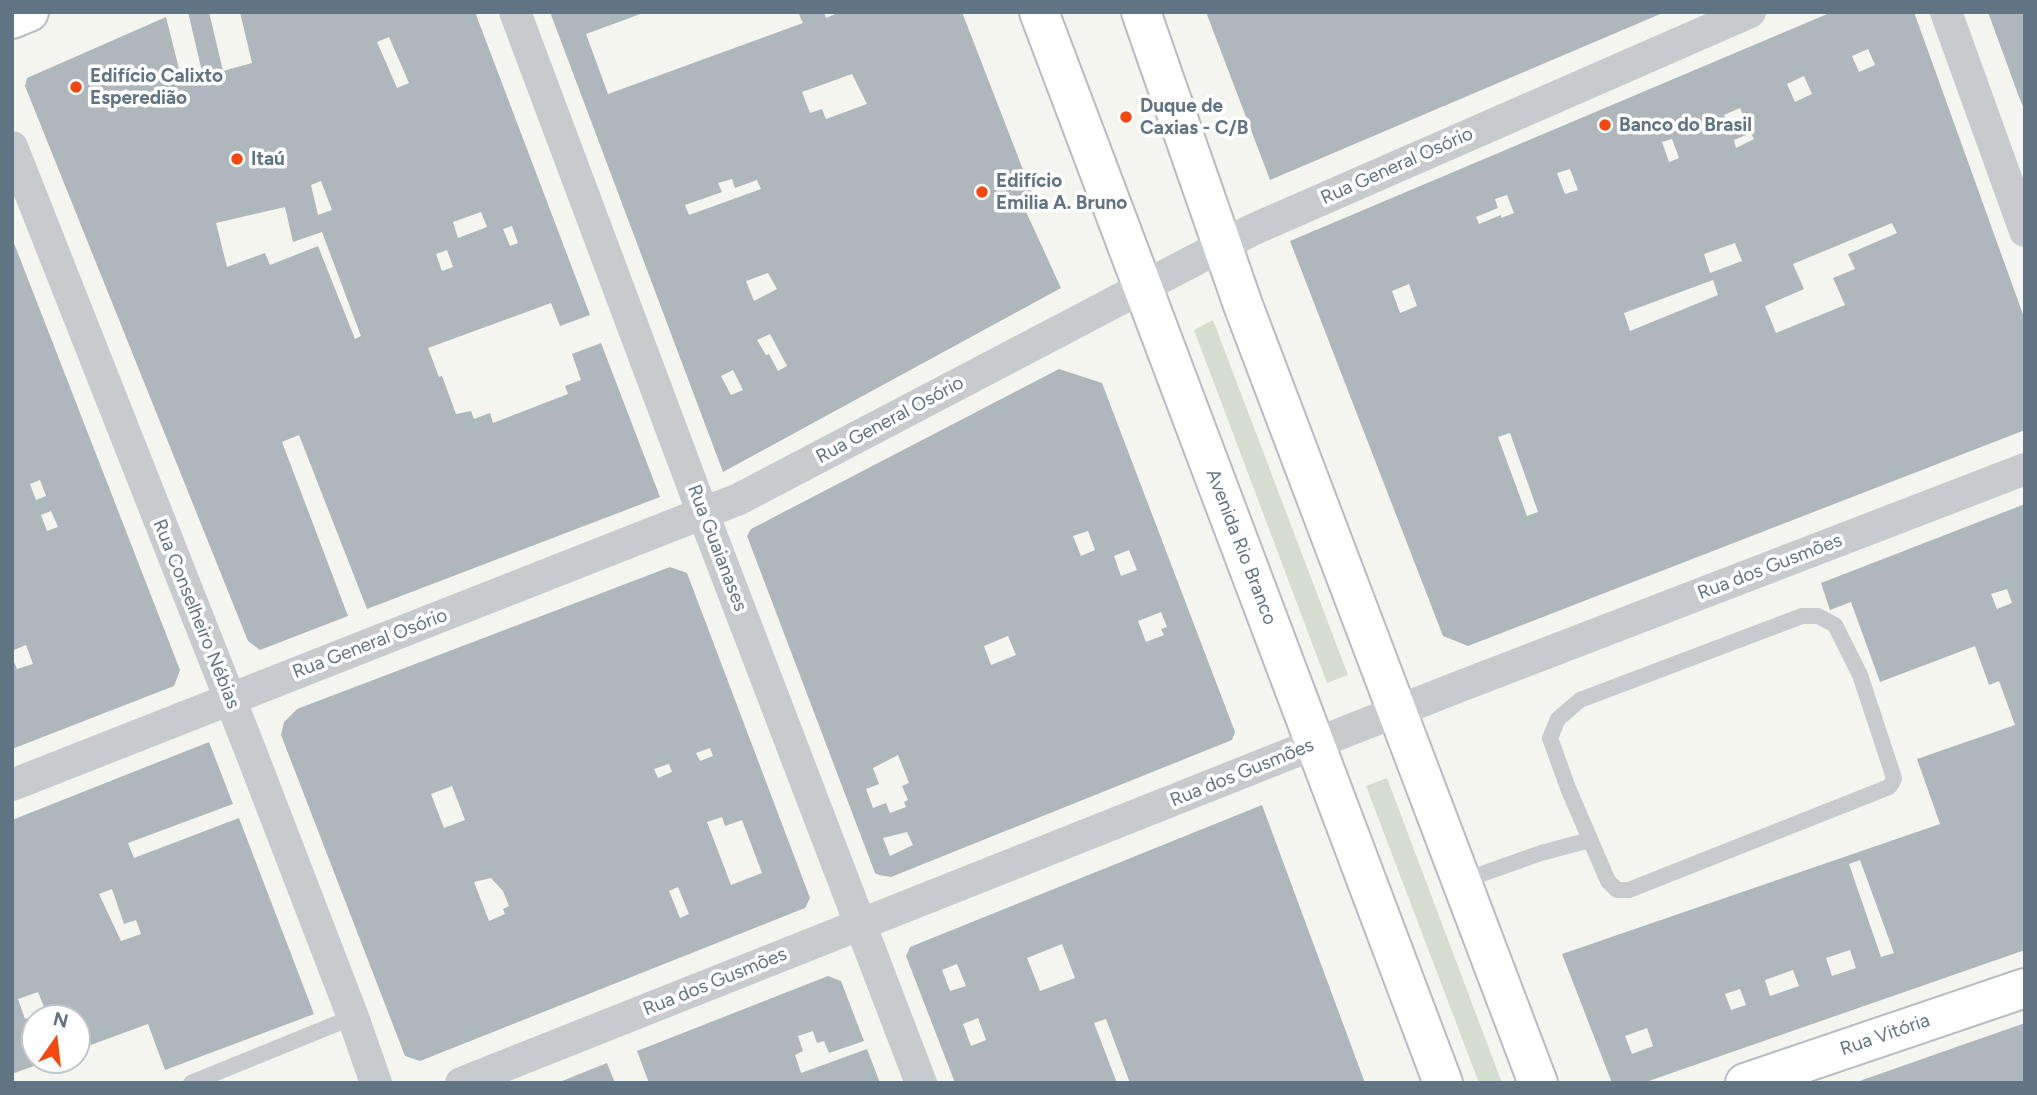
<!DOCTYPE html>
<meta charset="utf-8">
<style>
body{margin:0}
#map{position:relative;width:2037px;height:1095px;overflow:hidden;background:#f5f5f0;font-family:Figtree,sans-serif}
canvas{display:block}
.frame{position:absolute;inset:0;border:14px solid #607484;pointer-events:none}
.north{position:absolute;left:21px;top:1004px;width:70px;height:70px;box-sizing:border-box;background:#fff;border:2px solid #bfc7ce;border-radius:50%;rotate:14deg;font-size:19px;font-weight:700;line-height:28px;text-align:center;color:#607484}
.north::after{content:'';display:block;margin:auto;width:24px;height:32px;background:#f5480f;clip-path:polygon(50% 0,100% 100%,50% 72%,0 100%)}
</style>
<div id="map">
<canvas width="2037" height="1095"></canvas>
<div class="frame"></div>
<div class="north">N</div>
</div>
<script>
const g = document.querySelector('canvas').getContext('2d');
g.lineJoin = 'round';
function fillPath(path, color) { g.fillStyle = color; g.fill(path, 'evenodd'); }
const shape = rows => new Path2D(rows.map(r => 'M' + r).join(''));
function stroke(path, color, width, dash) { g.strokeStyle = color; g.lineWidth = width; g.lineCap = dash ? 'butt' : 'round'; g.setLineDash(dash || []); g.stroke(path); }
function write(font, color, halo, rows, align = 'center') {
  g.font = font + ' Figtree,sans-serif'; g.lineWidth = 7; g.setLineDash([]); g.textBaseline = 'middle'; g.strokeStyle = halo; g.fillStyle = color; for (const [text, x, y, turn = 0] of rows) {
    g.save(); g.translate(x, y); g.rotate((+turn || 0) * Math.PI / 180); g.textAlign = isNaN(turn) ? turn : align; if (halo) g.strokeText(text, 0, 0); g.fillText(text, 0, 0); g.restore();
  }
}
const green = shape([
 [1213,320,1348,675,1327,683,1194,330],
 [1387,778,1502,1083,1479,1083,1366,786]
]);
const building = shape([
 [188,12,209,12,223,71,252,63,240,12,475,12,590,315,560,326,551,303,428,348,439,377,442,376,456,414,471,411,474,419,490,413,493,423,568,394,565,386,581,380,572,354,601,343,660,497,367,609,299,435,282,442,348,616,260,650,248,641,25,86,27,78,166,17,182,81,203,76],
 [389,37,409,83,397,88,377,42],
 [127,89,129,99,113,106,109,95],
 [321,181,332,210,318,215,311,185],
 [285,207,293,242,322,232,361,336,355,339,318,246,270,265,265,253,227,267,216,223],
 [481,212,487,227,458,238,453,222],
 [512,226,518,243,510,246,503,229],
 [447,250,453,267,442,271,436,254],
 [550,12,646,12,586,34,608,94,803,23,798,12,824,12,826,18,840,12,962,12,1034,198,1022,203,1061,288,723,472],
 [852,74,867,104,826,119,822,109,810,113,802,92],
 [732,179,735,188,757,180,761,189,689,215,685,205,722,192,718,183],
 [768,273,777,289,754,301,746,281],
 [770,334,787,366,778,371,769,354,766,355,757,340],
 [733,370,743,390,731,395,721,376],
 [1206,12,1336,14,1665,12,1270,180],
 [1832,12,1914,12,2025,320,2025,430,1468,646,1443,636,1290,241],
 [1868,49,1875,65,1859,72,1852,56],
 [1804,76,1812,94,1795,102,1787,84],
 [1740,108,1745,119,1728,126,1724,115],
 [1751,133,1754,139,1736,148,1734,140],
 [1672,139,1679,158,1669,162,1662,142],
 [1570,169,1578,190,1565,194,1557,173],
 [1507,195,1514,213,1501,218,1501,215,1479,224,1476,217,1498,208,1495,199],
 [1892,223,1897,233,1848,254,1855,269,1833,278,1845,305,1776,333,1765,306,1804,289,1793,264],
 [1735,243,1742,261,1710,273,1704,254],
 [1713,280,1718,295,1630,331,1624,313],
 [1409,284,1417,306,1400,313,1392,291],
 [1510,433,1538,512,1527,516,1498,437],
 [1988,12,2025,12,2025,111,2019,97],
 [12,238,180,670,174,686,12,749,12,657,17,669,33,664,26,645,12,651],
 [40,480,46,496,36,500,30,484],
 [51,511,58,527,47,531,41,515],
 [1059,369,1102,383,1235,732,1232,740,891,877,879,875,875,873,747,536,751,529],
 [1088,531,1095,550,1081,556,1073,536],
 [1129,550,1137,570,1121,576,1114,556],
 [1161,612,1167,627,1161,629,1164,635,1146,642,1138,621],
 [1008,636,1016,655,991,665,984,646],
 [898,755,909,783,902,786,908,800,904,802,906,807,890,813,886,803,873,808,866,789,879,784,873,768],
 [907,832,913,845,890,856,883,838],
 [2025,504,2025,950,1643,1083,1612,1083,1562,954,1940,824,1917,759,2015,725,1999,681,1989,685,1975,646,1880,682,1851,602,1830,610,1821,583],
 [2007,589,2012,603,1997,609,1991,594],
 [1860,860,1894,953,1881,957,1849,864],
 [1850,950,1856,968,1832,976,1826,958],
 [1793,970,1799,986,1770,996,1765,980],
 [1740,989,1746,1005,1731,1010,1725,994],
 [1647,1028,1653,1046,1632,1054,1625,1036],
 [670,567,687,573,810,898,805,908,420,1061,405,1056,281,735,284,722,297,709],
 [710,748,713,756,700,761,696,753],
 [669,764,672,772,658,778,654,769],
 [452,786,465,820,444,828,431,794],
 [722,817,725,826,742,820,762,873,731,885,707,822],
 [491,878,503,891,509,906,503,909,505,914,489,921,474,882],
 [678,887,689,914,680,918,669,891],
 [209,742,233,804,128,843,134,858,239,818,314,1014,165,1070,148,1024,77,1050,77,1018,35,1018,35,1060,41,1060,42,1063,12,1074,12,820],
 [112,889,124,924,136,920,141,934,121,941,99,894],
 [38,992,46,1012,25,1019,18,999],
 [1262,805,1365,1083,1130,1083,1106,1019,1094,1023,1117,1083,955,1083,906,956,910,947],
 [1062,944,1075,978,1040,991,1027,958],
 [957,964,966,986,950,991,942,970],
 [978,1018,986,1040,971,1046,963,1024],
 [828,976,841,981,864,1041,829,1053,824,1041,817,1043,813,1031,798,1036,803,1051,795,1055,801,1073,867,1049,880,1083,649,1083,637,1051],
 [2025,1023,2025,1083,1855,1083,1865,1079],
 [607,1063,615,1083,557,1083]
]);
const lane = shape([
 [1802,616,1818,616,1835,625,1860,675,1894,778,1892,783,1889,787,1629,890,1617,890,1608,881,1568,788,1550,738,1558,719,1580,700,1802,616],
 [1462,881,1541,853,1590,840],
 [191,1083,353,1017]
]);
const street = shape([
 [515,12,696,495,921,1083],
 [1946,12,2025,231],
 [12,147,249,747,353,1017,376,1083],
 [12,785,739,499,1252,230,1750,12],
 [461,1083,1453,689,2025,469]
]);
const secondary = shape([
 [12,19,29,12],
 [1745,1083,2025,988]
]);
const primary = shape([
 [1039,12,1443,1083],
 [1141,12,1243,305,1538,1083]
]);
const markers = [
 [76,87,7,"#f5480f"],
 [1126,117,7,"#f5480f"],
 [1605,125,7,"#f5480f"],
 [237,159,7,"#f5480f"],
 [982,192,7,"#f5480f"]
];
const poiNames = [
 ["Edifício Calixto",90,76],
 ["Esperedião",90,98],
 ["Duque de",1140,106],
 ["Caxias - C/B",1140,128],
 ["Banco do Brasil",1619,125],
 ["Itaú",251,159],
 ["Edifício",996,181],
 ["Emilia A. Bruno",996,203]
];
const streetNames = [
 ["Rua General Osório",1397,166,-24],
 ["Rua General Osório",890,420,-28],
 ["Avenida Rio Branco",1241,547,69],
 ["Rua Guaianases",717,548,69],
 ["Rua dos Gusmões",1770,567,-21],
 ["Rua Conselheiro Nébias",196,614,68],
 ["Rua General Osório",370,644,-21],
 ["Rua dos Gusmões",1242,773,-22],
 ["Rua dos Gusmões",715,982,-22],
 ["Rua Vitória",1885,1035,-19]
];
fillPath(green, '#d5ddd0');
fillPath(building, '#aeb7bb');
stroke(secondary, '#b7bdc1', 42);
stroke(primary, '#b8bcbf', 42);
stroke(lane, '#c8cbce', 16);
stroke(street, '#c8cbce', 32);
stroke(secondary, '#fff', 38);
stroke(primary, '#fff', 38);
for (const [x, y, r, color] of markers) { const dot = new Path2D(); dot.arc(x, y, r, 0, 2 * Math.PI); g.fillStyle = color; g.fill(dot); stroke(dot, '#fff', 2.5); }
write('bold 19px', '#607484', '#fff', poiNames, 'left');
write('19px', '#607484', '#fff', streetNames);
</script>
